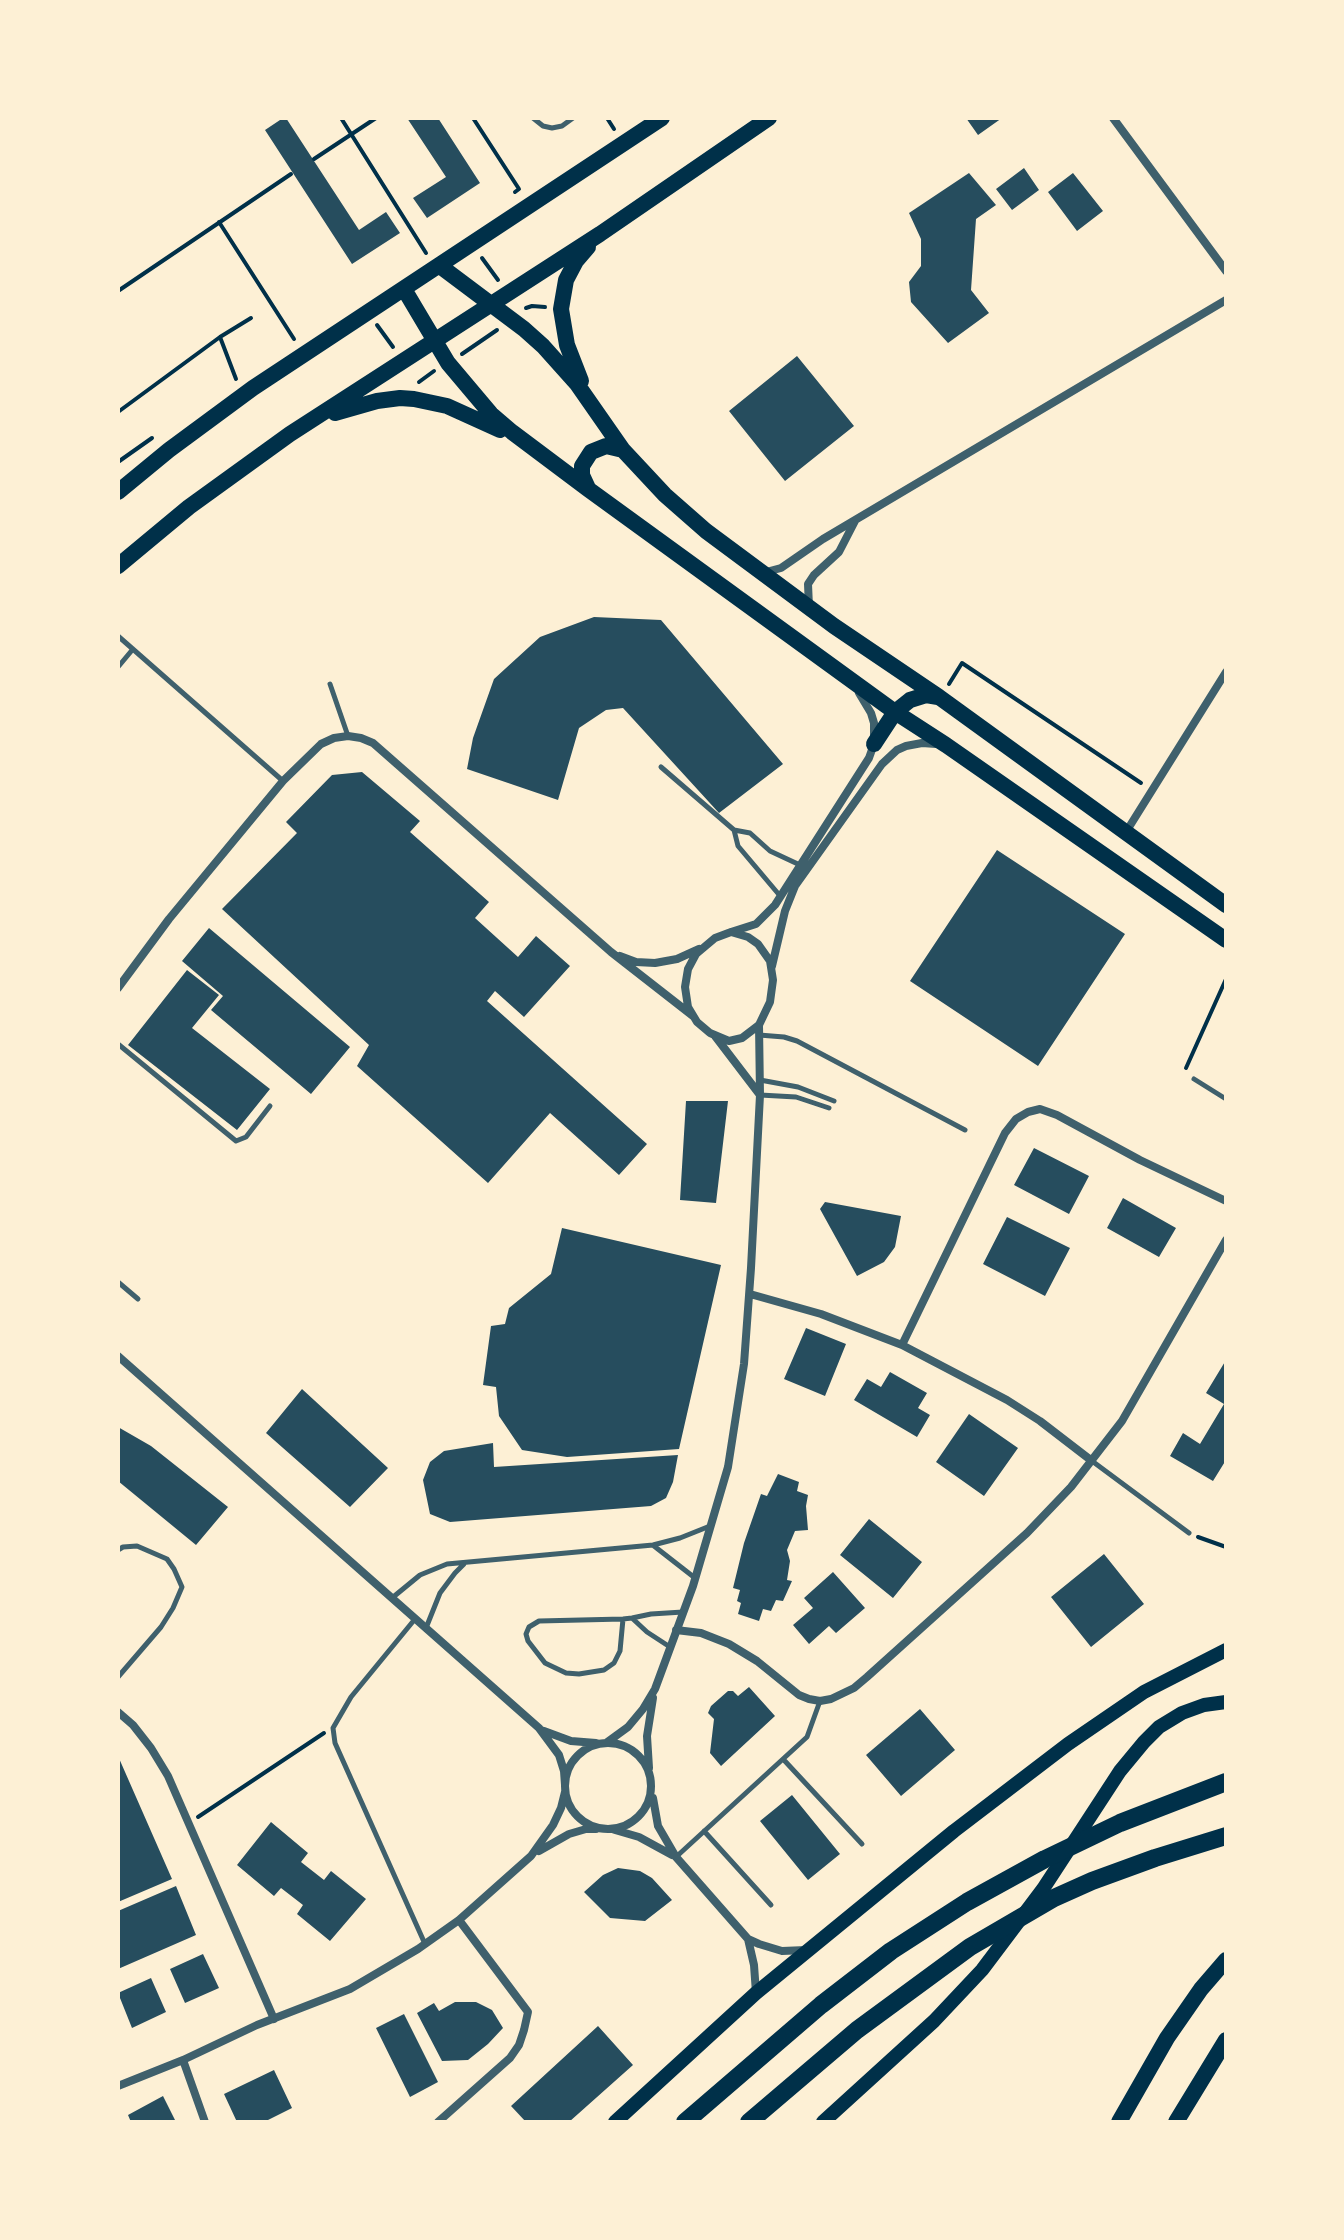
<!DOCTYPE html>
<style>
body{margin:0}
#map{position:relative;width:1344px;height:2240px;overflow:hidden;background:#fdf0d5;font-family:"Noto Sans",sans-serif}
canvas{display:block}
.frame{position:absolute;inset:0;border:120px solid #fdf0d5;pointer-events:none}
</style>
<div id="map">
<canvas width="1344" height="2240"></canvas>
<div class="frame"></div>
</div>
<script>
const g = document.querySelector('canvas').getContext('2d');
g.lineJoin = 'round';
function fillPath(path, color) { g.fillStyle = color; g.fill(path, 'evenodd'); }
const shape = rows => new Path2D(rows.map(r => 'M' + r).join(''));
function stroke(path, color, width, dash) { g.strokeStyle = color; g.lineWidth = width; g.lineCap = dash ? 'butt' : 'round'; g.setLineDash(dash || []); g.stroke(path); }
const building = shape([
 [283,118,286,118,359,230,386,212,400,233,352,264,265,130],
 [407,118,438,118,480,183,427,218,413,198,446,177],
 [966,118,1002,118,978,135],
 [1024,168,1039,190,1012,210,996,189],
 [969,173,996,205,976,219,971,290,989,313,948,343,911,302,909,282,921,266,921,239,909,213],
 [1073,173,1103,211,1077,231,1048,192],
 [797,356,854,426,785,481,729,411],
 [594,617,661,620,783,764,719,813,623,708,606,710,579,728,558,800,467,769,473,738,494,679,540,637],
 [362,772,420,821,410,832,489,902,475,918,518,957,536,936,570,966,524,1017,495,991,487,1001,647,1144,619,1175,550,1113,488,1183,357,1066,369,1045,222,909,297,833,286,822,332,775],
 [997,850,1125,934,1038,1066,910,981],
 [209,928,350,1047,311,1094,211,1010,223,996,182,961],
 [187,970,219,995,192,1028,270,1089,237,1130,128,1045],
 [686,1101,728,1101,716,1203,680,1200],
 [1034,1148,1089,1176,1069,1214,1014,1185],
 [1123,1198,1176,1228,1159,1257,1107,1228],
 [825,1202,901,1216,895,1247,884,1262,857,1276,820,1209],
 [1007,1217,1070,1248,1045,1296,983,1264],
 [562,1228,721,1265,679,1449,567,1457,522,1450,499,1416,496,1387,483,1385,491,1326,505,1324,509,1308,551,1274],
 [806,1328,846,1344,825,1396,784,1379],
 [1226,1360,1226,1460,1213,1481,1170,1456,1183,1433,1200,1444,1224,1404,1206,1393],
 [890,1372,927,1393,918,1408,930,1415,917,1437,854,1400,867,1379,881,1387],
 [302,1389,388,1468,350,1507,266,1433],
 [969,1414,1018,1448,984,1496,936,1462],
 [118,1427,151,1446,228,1507,196,1545,118,1481],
 [493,1443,494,1467,678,1455,673,1482,666,1498,651,1506,450,1522,430,1514,423,1480,430,1462,444,1451],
 [778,1474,799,1482,797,1491,808,1495,806,1506,808,1530,795,1531,787,1550,790,1561,787,1580,792,1581,783,1601,776,1600,771,1611,763,1609,759,1621,738,1614,741,1603,737,1601,740,1590,733,1588,744,1543,761,1494,767,1496],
 [869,1519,922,1562,893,1598,840,1555],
 [1104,1554,1144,1604,1091,1647,1051,1597],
 [833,1572,865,1608,836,1633,829,1626,809,1644,793,1625,813,1608,804,1598],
 [749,1687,775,1716,721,1766,710,1753,714,1719,708,1713,711,1706,728,1691,733,1691,738,1696],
 [920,1709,955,1750,901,1796,866,1755],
 [118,1756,172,1879,118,1902],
 [792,1795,840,1854,808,1880,760,1821],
 [271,1822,308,1853,301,1862,324,1880,331,1871,366,1899,330,1941,297,1914,303,1905,281,1888,274,1896,237,1865],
 [618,1868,640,1871,652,1878,672,1900,645,1921,610,1918,584,1892,603,1875],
 [176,1886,196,1935,118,1969,118,1911],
 [203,1954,219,1988,185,2003,170,1969],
 [151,1978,166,2012,132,2028,118,1993],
 [455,2002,476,2002,492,2010,503,2028,488,2044,468,2060,442,2061,417,2013,434,2003,439,2011],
 [404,2014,438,2082,410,2097,376,2028],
 [598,2026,633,2065,569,2122,526,2122,511,2106],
 [274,2070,292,2108,264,2122,237,2122,224,2094],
 [163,2096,176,2122,131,2122,128,2115]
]);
const path = shape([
 [341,118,426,253],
 [473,118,519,189,515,192],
 [607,118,614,129],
 [314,159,376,118],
 [219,222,294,339],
 [482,258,498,280],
 [118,291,291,174],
 [526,308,532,306,545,307],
 [377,325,393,347],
 [220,337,236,379],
 [462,354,497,330],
 [419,382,434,371],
 [118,412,220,337,251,318],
 [118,462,152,438],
 [949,684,962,663,1141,783],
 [1186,1068,1226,979],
 [1198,1537,1226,1547],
 [198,1817,324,1733]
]);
const service = shape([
 [533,118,543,126,552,128,562,126,573,118],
 [118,636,283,781],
 [118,667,133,649],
 [330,684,348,736],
 [661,767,734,830,750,833,770,851,800,865],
 [734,830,738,846,781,897],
 [759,1035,784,1037,797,1041,965,1130],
 [118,1044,236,1141,246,1137,270,1106],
 [1194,1079,1226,1099],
 [760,1080,798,1087,834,1101],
 [760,1095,796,1097,829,1108],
 [118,1282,138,1299],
 [1092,1461,1189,1533],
 [654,1546,695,1578],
 [118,1550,123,1547,137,1546,167,1559,174,1569,182,1587,173,1608,161,1627,118,1677],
 [392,1598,420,1575,447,1564,653,1545,680,1538,710,1526],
 [415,1619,351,1697,333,1728,335,1743,425,1944],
 [623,1619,620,1651,614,1663,604,1670,579,1674,566,1673,545,1663,528,1641,526,1634,529,1627,539,1621,623,1619,632,1618,651,1614,683,1612],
 [633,1619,647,1632,670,1647],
 [426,1628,440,1593,455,1573,464,1564],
 [783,1759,862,1844],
 [704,1831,771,1905],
 [676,1857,807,1737,820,1701]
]);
const minor = shape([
 [1113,118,1226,271],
 [766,572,781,568,823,539,1226,300],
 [809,607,808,584,814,575,839,552,855,521],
 [1126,832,1226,672],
 [731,932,756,924,775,905,869,758,874,744,874,723,871,713,859,693],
 [731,932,748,937,758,944,770,961,773,980,770,1002,759,1025,742,1038,729,1041,710,1033,697,1022,688,1007,685,987,688,969,696,954,715,938,731,932],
 [620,956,636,962,655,963,677,959,699,949],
 [772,966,785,911,795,886,882,764,897,750,906,746,922,743,936,744],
 [118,988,169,919,283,781,321,744,334,738,348,736,361,738,373,743,611,952,693,1016],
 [715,1036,760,1095],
 [750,1294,821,1314,902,1345,1007,1400,1040,1421,1092,1461],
 [902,1345,1005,1133,1016,1119,1028,1112,1040,1109,1057,1115,1140,1160,1226,1201],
 [118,1356,539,1728,559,1755,564,1771,565,1785],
 [676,1630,701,1633,729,1644,757,1661,799,1695,809,1699,820,1701,831,1699,854,1688,867,1677,1027,1533,1071,1487,1122,1421,1226,1240],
 [118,1712,133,1725,151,1748,168,1776,274,2019],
 [544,1731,571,1741,596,1743],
 '565 1786a43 43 0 1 1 86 0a43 43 0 1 1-86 0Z',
 [606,1743,628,1727,643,1709,655,1689,693,1586,728,1467,744,1364,751,1268,760,1095,759,1025],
 [649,1768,647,1736,653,1698],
 [653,1798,658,1826,676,1857,748,1939,759,1944,782,1951,806,1950],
 [615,1830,639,1837,672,1855],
 [539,1851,569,1834,586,1829,596,1829],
 [748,1939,754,1965,756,1993],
 [183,2060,205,2122],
 [118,2086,183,2060,257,2025,350,1989,418,1949,459,1920,531,1856,553,1825,561,1808,565,1792],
 [438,2122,510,2058,519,2045,524,2030,528,2012,459,1920]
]);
const secondary = shape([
 [615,2122,756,1993,954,1831,1068,1744,1144,1692,1226,1650],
 [823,2122,934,2021,982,1970,1043,1889,1120,1771,1144,1742,1159,1727,1182,1713,1204,1705,1226,1702]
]);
const primary = shape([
 [440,266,524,329,543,346,577,384,623,450,665,495,706,531,834,626,939,697,1226,905],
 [404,289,448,363,491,414,512,432,588,489,895,712,946,745,1226,940],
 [581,381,567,345,561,309,566,280,576,261,588,247],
 [335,413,377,401,400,398,414,399,447,406,500,430],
 [588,488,582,475,582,466,591,452,606,446,623,450],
 [118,492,169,450,253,388,662,118],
 [118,566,189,507,290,434,600,234,769,118],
 [874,744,895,712,910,700,926,695,938,697],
 [1119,2122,1167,2038,1201,1989,1226,1960],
 [1176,2122,1226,2040]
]);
const motorway = shape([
 [685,2122,821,2005,891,1951,967,1902,1045,1859,1120,1823,1226,1782],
 [749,2122,857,2030,970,1947,1054,1898,1092,1881,1155,1858,1226,1836]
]);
fillPath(building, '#264d5e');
stroke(path, '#003049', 4);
stroke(service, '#3f606c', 5);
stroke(minor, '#3f606c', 8);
stroke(secondary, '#003049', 14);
stroke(primary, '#003049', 16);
stroke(motorway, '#003049', 18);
</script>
